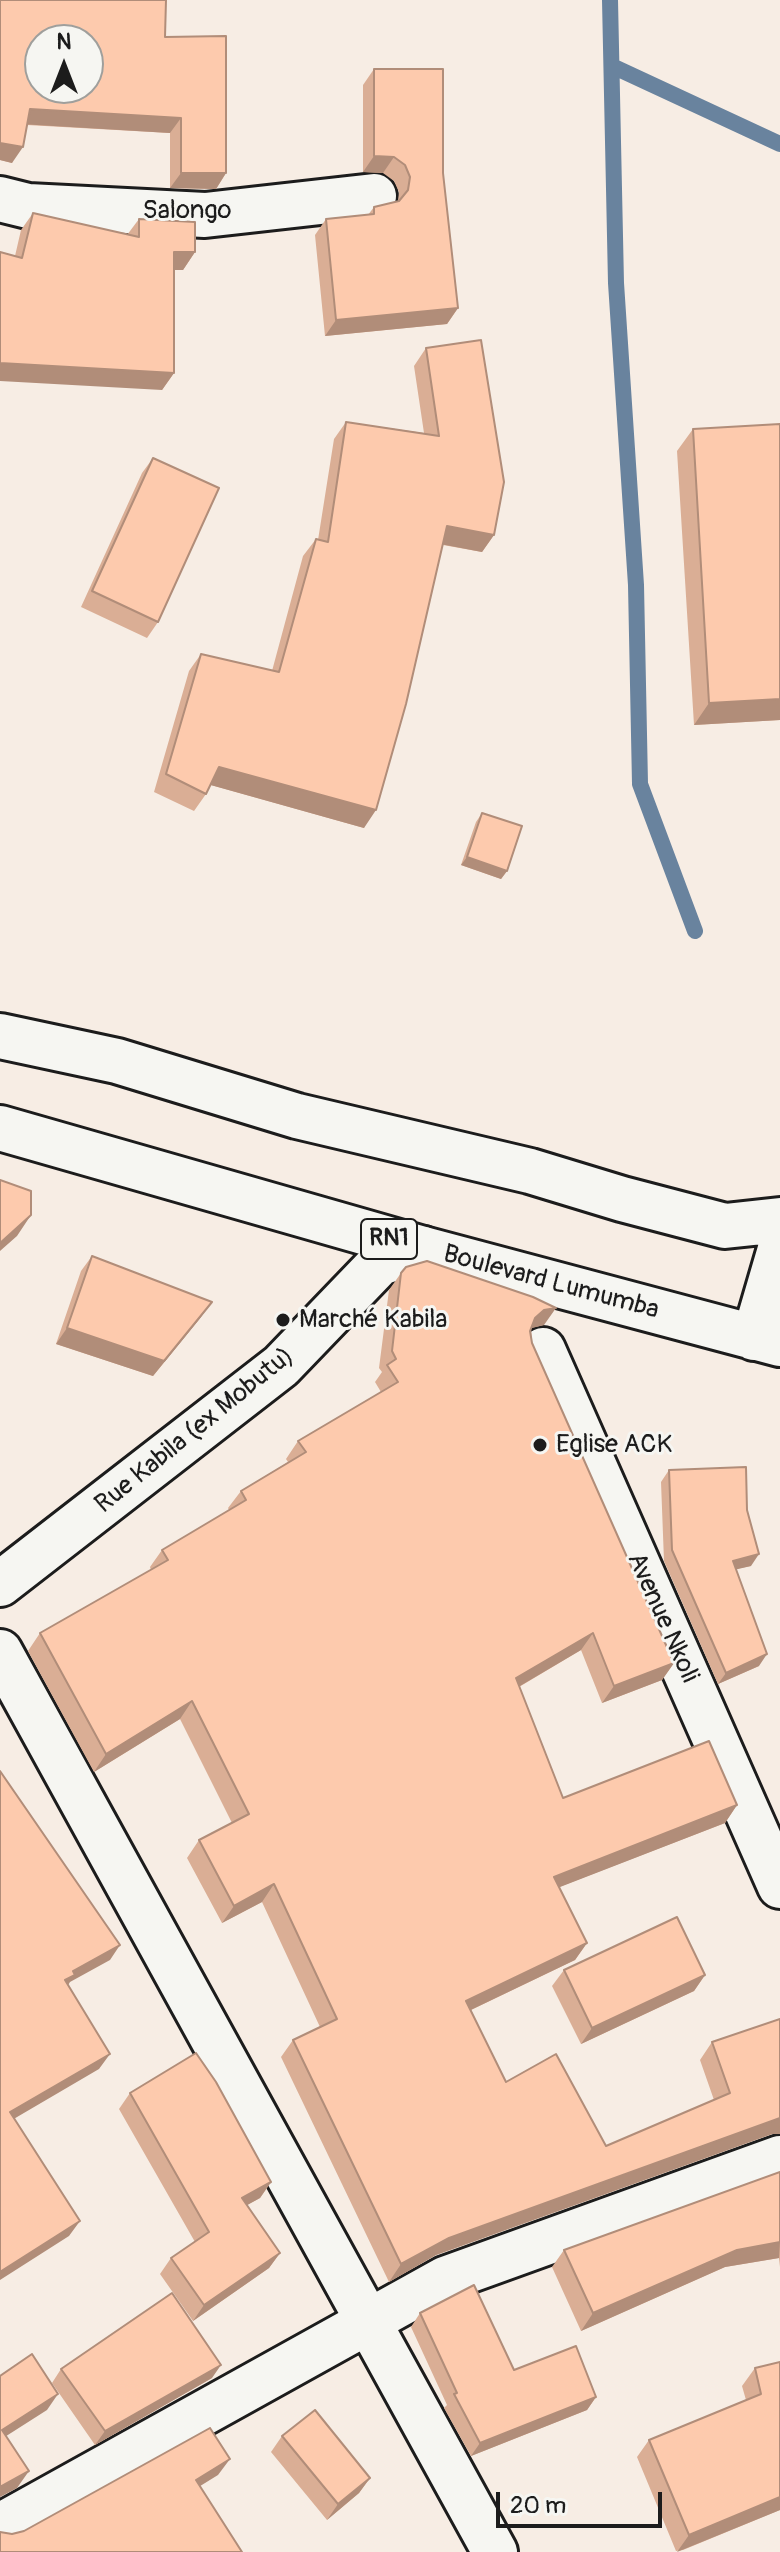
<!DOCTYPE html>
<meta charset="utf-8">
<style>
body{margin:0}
#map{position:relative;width:780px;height:2552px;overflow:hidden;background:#f7ede4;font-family:Pangolin,sans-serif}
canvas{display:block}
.north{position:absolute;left:24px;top:24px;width:80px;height:80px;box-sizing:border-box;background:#f6f6f2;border:2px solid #9f9f9c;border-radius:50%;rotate:0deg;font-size:22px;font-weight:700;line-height:32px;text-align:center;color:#1c1c1c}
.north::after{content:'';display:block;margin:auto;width:28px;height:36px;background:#1c1c1c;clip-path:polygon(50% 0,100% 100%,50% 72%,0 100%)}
.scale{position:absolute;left:496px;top:2492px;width:166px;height:36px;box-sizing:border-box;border:4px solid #1c1c1c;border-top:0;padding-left:10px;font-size:24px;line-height:28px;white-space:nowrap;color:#1c1c1c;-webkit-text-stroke:6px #f6f6f2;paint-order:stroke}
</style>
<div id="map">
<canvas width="780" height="2552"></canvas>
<div class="north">N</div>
<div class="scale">20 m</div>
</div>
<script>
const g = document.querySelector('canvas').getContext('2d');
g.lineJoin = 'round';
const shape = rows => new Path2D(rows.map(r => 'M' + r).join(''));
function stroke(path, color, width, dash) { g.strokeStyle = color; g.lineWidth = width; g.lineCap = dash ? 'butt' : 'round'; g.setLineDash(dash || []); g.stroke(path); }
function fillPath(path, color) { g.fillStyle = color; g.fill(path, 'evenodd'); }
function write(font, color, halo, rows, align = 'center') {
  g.font = font + ' Pangolin,sans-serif'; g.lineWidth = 6; g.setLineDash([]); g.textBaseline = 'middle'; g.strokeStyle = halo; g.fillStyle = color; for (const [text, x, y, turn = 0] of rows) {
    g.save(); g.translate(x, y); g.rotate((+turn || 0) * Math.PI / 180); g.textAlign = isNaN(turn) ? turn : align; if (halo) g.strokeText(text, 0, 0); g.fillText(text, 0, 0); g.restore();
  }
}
const stream = shape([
 [610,0,616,283,636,585,640,784,695,931],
 [612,66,780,144]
]);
const street = shape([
 [0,199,28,206,205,215,374,196],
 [543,1350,780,1886],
 [0,1584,281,1366,380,1263,423,1249],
 [0,1652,495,2552],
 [0,2526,445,2279,780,2158]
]);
const highway = shape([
 [0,1036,117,1061,297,1116,530,1171,622,1199,725,1226,780,1220],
 [0,1128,423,1249,780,1344],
 [754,1338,780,1249]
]);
const wall = shape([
 [0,0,165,37,226,173,216,189,170,188,170,133,27,125,12,163,0,160],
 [374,69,443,173,458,308,447,324,325,336,315,235,326,219,368,215,374,207,398,201,399,192,394,181,383,173,363,172,363,85],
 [33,213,127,235,139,219,195,252,183,270,174,270,174,373,162,390,15,256,21,230],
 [426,348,494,535,482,552,443,545,364,828,211,785,206,794,194,811,154,792,189,671,201,654,272,671,303,556,316,539,318,540,334,439,346,422,424,433,414,366],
 [780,424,780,720,694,725,677,451,693,429],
 [153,458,158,622,147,638,81,607,142,473],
 [482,813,507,871,501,879,461,865,476,822],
 [92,1256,201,1317,153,1376,56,1344,81,1271],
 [401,1273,544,1325,531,1328,532,1343,674,1663,662,1680,602,1703,581,1650,519,1687,563,1798,737,1805,725,1823,559,1887,587,1943,575,1960,471,2010,506,2082,606,2146,714,2100,700,2060,712,2042,772,2134,436,2255,389,2282,281,2057,293,2040,320,2027,262,1902,222,1923,187,1858,199,1840,232,1823,180,1719,94,1772,28,1651,40,1633,151,1570,150,1567,162,1550,229,1510,228,1508,241,1491,288,1462,286,1459,298,1441,381,1392,375,1382,382,1372,379,1368,389,1290],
 [669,1470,751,1566,736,1569,759,1666,718,1684,664,1561,661,1482],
 [564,1970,705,1975,694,1991,581,2044,552,1986],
 [130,2093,271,2182,260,2198,247,2205,280,2253,269,2268,193,2321,160,2274,171,2258,195,2242,119,2109],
 [780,2172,780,2267,779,2258,725,2267,581,2331,552,2267,564,2250],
 [420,2313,514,2370,596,2397,587,2410,471,2456,444,2408,447,2405,411,2327],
 [780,2362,780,2510,683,2550,676,2551,637,2457,649,2440,746,2400,742,2386,755,2368],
 [61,2369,212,2378,95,2445,52,2383],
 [282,2436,370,2478,359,2493,327,2520,271,2452]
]);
const shadedWall = shape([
 [30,109,181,118,170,133,20,124],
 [0,143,23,147,12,163,0,160],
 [374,156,394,157,383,173,363,172],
 [181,173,226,173,216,189,170,188],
 [174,252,195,252,183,270,162,270],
 [458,308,447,324,325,336,336,320],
 [0,363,174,373,162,390,0,381],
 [447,526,494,535,482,552,435,543],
 [780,699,780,720,694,725,709,703],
 [219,767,376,810,364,828,207,784],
 [467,857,507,871,501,879,461,865],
 [31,1215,17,1236,0,1251,0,1243],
 [212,1302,201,1317,153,1376,56,1344,67,1328],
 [556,1308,544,1325,532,1328,522,1336,535,1318,544,1310],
 [759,1554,751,1566,725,1572,733,1561],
 [593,1633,581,1650,503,1696,516,1678],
 [767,1654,759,1666,718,1684,726,1673],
 [674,1663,662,1680,602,1703,614,1686],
 [192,1701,180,1719,94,1772,106,1754],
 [737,1805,725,1823,542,1894,554,1877],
 [274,1884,262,1902,222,1923,234,1906],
 [587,1943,575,1960,454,2018,466,2001],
 [120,1945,110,1960,70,1982,65,1990,65,1980,73,1971],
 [705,1975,694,1991,581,2044,592,2028],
 [110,2054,99,2069,0,2127,10,2112],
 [780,2118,780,2134,772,2134,436,2255,389,2282,401,2264,449,2238],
 [271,2182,260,2198,231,2214,242,2198],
 [80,2221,69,2236,0,2280,0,2272],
 [780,2242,779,2258,725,2267,581,2331,593,2313,737,2250],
 [280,2253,269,2268,193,2321,204,2305],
 [221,2365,212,2378,95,2445,105,2431],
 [58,2394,47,2410,0,2440,2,2430],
 [596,2397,587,2410,471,2456,480,2443],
 [230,2459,218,2475,184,2496,196,2480],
 [29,2471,17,2488,0,2497,0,2487],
 [370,2478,359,2493,327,2520,338,2504],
 [780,2497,780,2510,677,2552,689,2535]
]);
const building = shape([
 [0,0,166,0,165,37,226,36,226,173,181,173,181,118,30,109,23,147,0,143,0,0],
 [40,40,88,40,88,88,40,88,40,40],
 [374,69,443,69,443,173,458,308,336,320,326,219,374,214,374,207,399,201,408,190,410,177,405,165,394,157,374,156,374,69],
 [33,213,139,237,139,219,195,222,195,252,174,252,174,373,0,363,0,252,22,258,33,213],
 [481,340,504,482,494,535,447,526,406,704,376,810,219,767,206,794,166,774,201,654,279,672,316,539,328,542,346,422,439,436,426,348,481,340],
 [780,424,780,699,709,703,693,429,780,424],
 [153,458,219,488,158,622,92,591,153,458],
 [482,813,522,826,507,871,467,857,482,813],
 [0,1180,31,1191,31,1215,0,1243,0,1180],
 [92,1256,212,1302,164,1361,67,1328,92,1256],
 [427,1261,533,1297,556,1308,544,1310,535,1318,530,1331,532,1343,674,1663,614,1686,593,1633,516,1678,563,1798,709,1741,737,1805,554,1877,587,1943,466,2001,506,2082,556,2054,606,2146,730,2093,712,2042,780,2019,780,2118,449,2238,401,2264,293,2040,337,2019,274,1884,234,1906,199,1840,249,1814,192,1701,106,1754,40,1633,168,1560,162,1550,246,1500,241,1491,306,1452,298,1441,398,1382,387,1365,396,1359,392,1351,401,1273,406,1267,427,1261],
 [746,1467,747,1510,759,1554,733,1561,767,1654,726,1673,672,1550,669,1470,746,1467],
 [0,1771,120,1945,73,1971,75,1975,65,1980,110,2054,10,2112,80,2221,0,2272,0,1771],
 [677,1917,705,1975,592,2028,564,1970,677,1917],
 [196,2053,216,2082,271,2182,242,2198,280,2253,204,2305,171,2258,209,2232,130,2093,196,2053],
 [780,2172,780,2242,737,2250,593,2313,564,2250,780,2172],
 [474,2285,514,2370,576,2346,596,2397,480,2443,454,2394,457,2393,420,2313,474,2285],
 [172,2293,221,2365,105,2431,61,2369,172,2293],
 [32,2354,58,2394,2,2430,29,2471,0,2487,0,2376,32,2354],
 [780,2362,780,2497,689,2535,649,2440,761,2394,755,2368,780,2362],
 [315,2410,370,2478,338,2504,282,2436,315,2410],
 [210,2428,230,2459,196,2480,242,2552,0,2552,0,2532,12,2534,24,2531,210,2428]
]);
const markers = [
 [283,1320,8,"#1c1c1c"],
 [540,1445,8,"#1c1c1c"]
];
const shields = [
 [389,1239,56]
];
const shieldNames = [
 ["RN1",389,1239]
];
const streetNames = [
 ["Salongo",187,211],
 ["Boulevard Lumumba",551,1283,15],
 ["Rue Kabila (ex Mobutu)",195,1431,-39],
 ["Avenue Nkoli",662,1618,66]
];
const poiNames = [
 ["Marché Kabila",299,1320],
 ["Eglise ACK",556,1445]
];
stroke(stream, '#69839e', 16);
stroke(street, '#1c1c1c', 50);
stroke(highway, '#1c1c1c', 50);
stroke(street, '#f6f6f2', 44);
stroke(highway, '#f6f6f2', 44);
fillPath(wall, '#daae95');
fillPath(shadedWall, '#b18d79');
fillPath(building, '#fdcaad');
stroke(building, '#b18d79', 2);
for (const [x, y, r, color] of markers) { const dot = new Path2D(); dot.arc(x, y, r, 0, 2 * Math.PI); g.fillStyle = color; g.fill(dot); stroke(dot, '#f6f6f2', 3); }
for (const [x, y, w] of shields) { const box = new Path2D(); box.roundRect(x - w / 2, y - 20, w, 40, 6); g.fillStyle = '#f6f6f2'; g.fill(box); stroke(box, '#1c1c1c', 2); }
write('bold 24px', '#1c1c1c', null, shieldNames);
write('26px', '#1c1c1c', '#f6f6f2', streetNames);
write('26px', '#1c1c1c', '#f6f6f2', poiNames, 'left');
</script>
